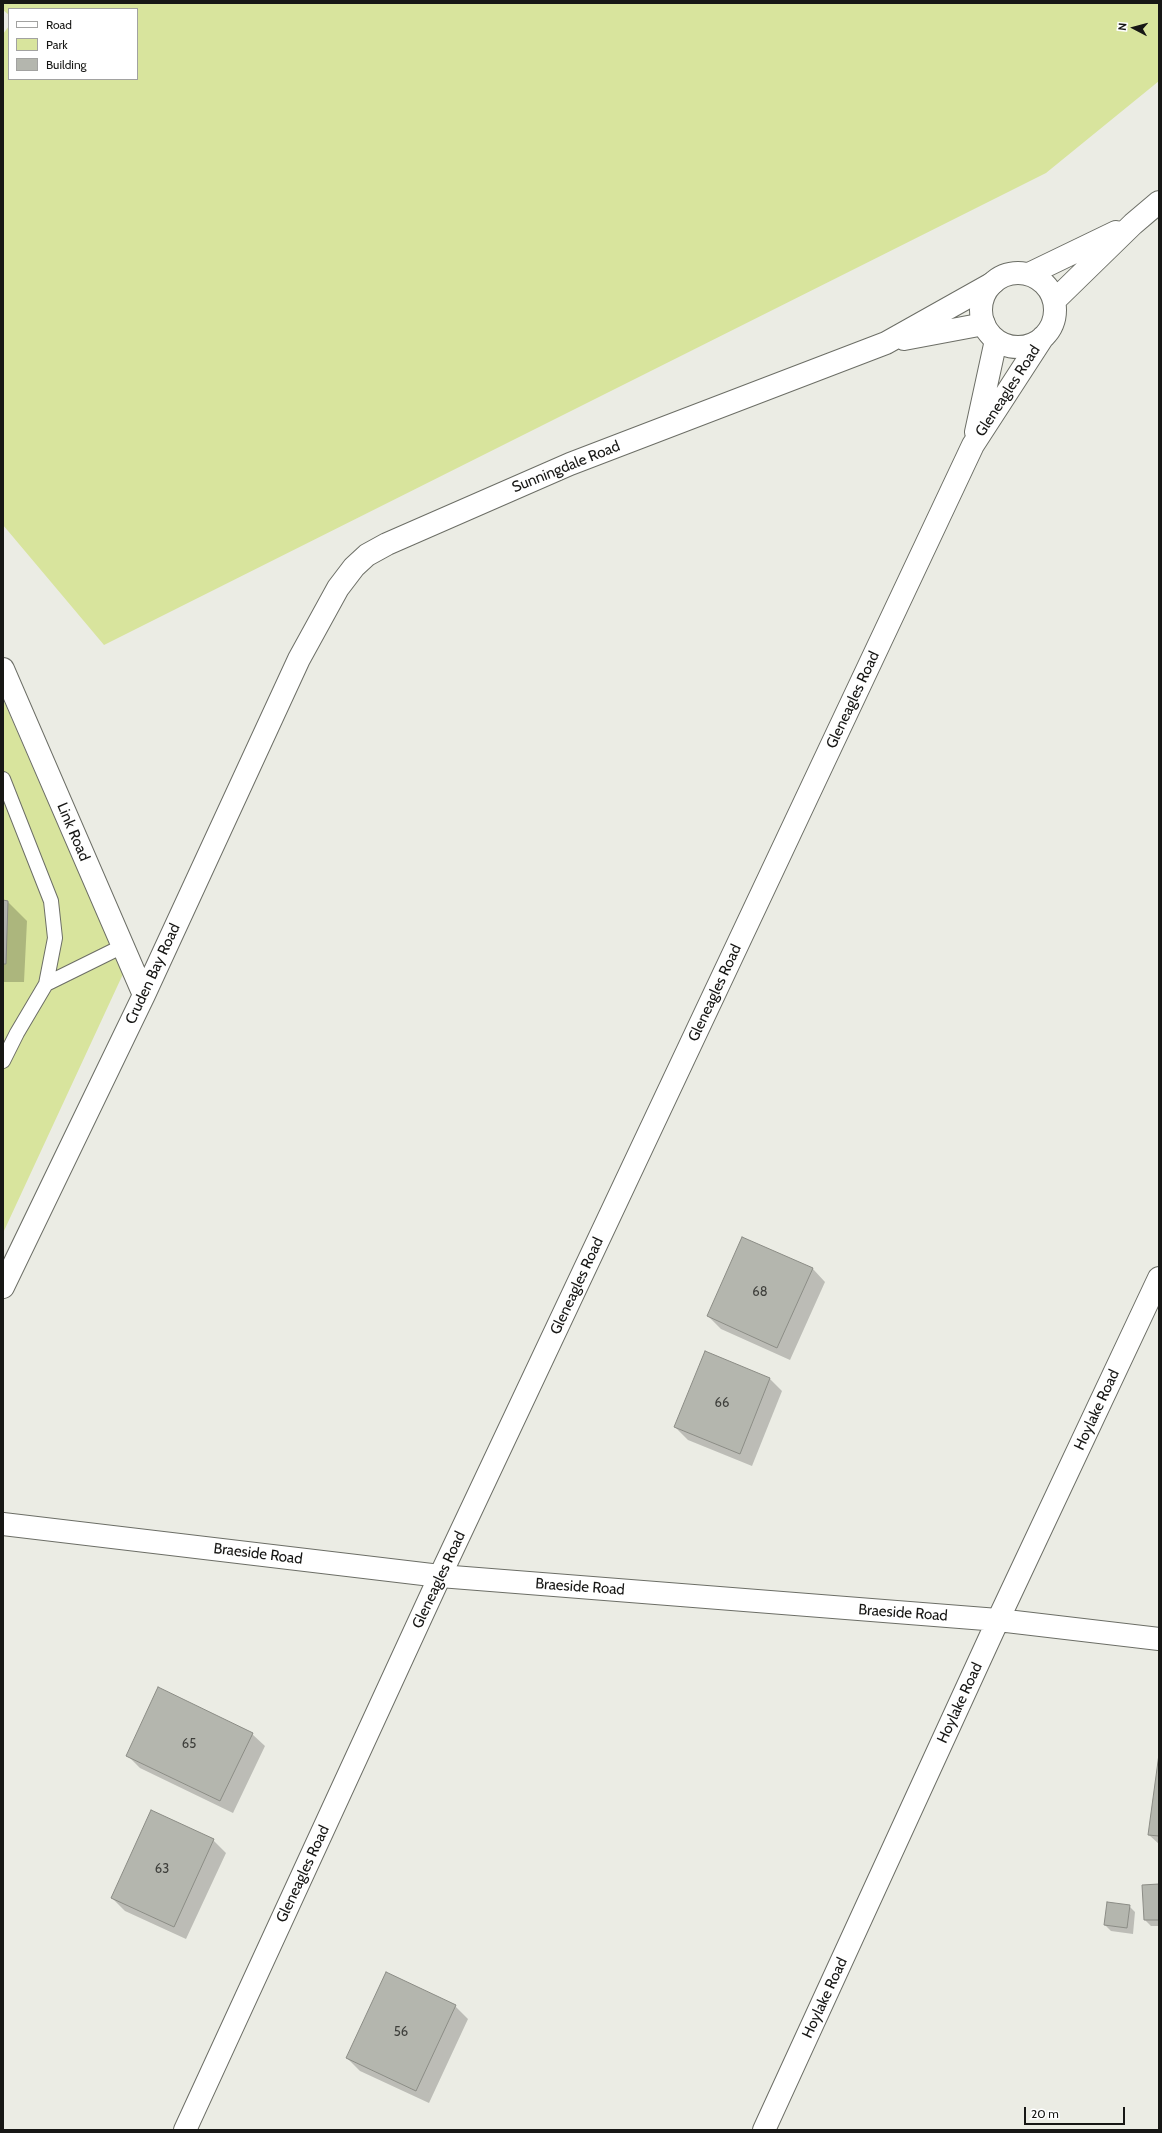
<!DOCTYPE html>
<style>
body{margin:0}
#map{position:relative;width:1162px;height:2133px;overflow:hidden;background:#ebece4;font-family:Cabin,sans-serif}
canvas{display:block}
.frame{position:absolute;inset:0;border:4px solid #171715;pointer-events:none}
.legend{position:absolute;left:8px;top:8px;width:130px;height:72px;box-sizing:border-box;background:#fff;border:1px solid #a2a2a1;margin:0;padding:5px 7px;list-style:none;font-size:12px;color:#171715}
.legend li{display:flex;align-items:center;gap:8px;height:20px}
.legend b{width:20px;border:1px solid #a2a2a1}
.north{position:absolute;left:1114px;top:8px;width:40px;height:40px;-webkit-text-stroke:3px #fff;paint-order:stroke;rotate:276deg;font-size:11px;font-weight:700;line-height:16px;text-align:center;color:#171715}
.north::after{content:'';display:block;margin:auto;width:14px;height:18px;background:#171715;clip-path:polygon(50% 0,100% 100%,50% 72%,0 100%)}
.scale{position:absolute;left:1024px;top:2107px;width:101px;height:18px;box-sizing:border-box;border:2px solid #171715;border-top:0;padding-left:5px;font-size:12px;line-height:14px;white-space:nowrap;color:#171715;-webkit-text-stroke:3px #fff;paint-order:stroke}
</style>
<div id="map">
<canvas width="1162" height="2133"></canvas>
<div class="frame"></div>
<ul class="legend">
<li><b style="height:5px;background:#fff"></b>Road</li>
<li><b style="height:11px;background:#d8e49d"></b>Park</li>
<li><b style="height:11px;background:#b4b6ae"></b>Building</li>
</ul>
<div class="north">N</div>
<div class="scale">20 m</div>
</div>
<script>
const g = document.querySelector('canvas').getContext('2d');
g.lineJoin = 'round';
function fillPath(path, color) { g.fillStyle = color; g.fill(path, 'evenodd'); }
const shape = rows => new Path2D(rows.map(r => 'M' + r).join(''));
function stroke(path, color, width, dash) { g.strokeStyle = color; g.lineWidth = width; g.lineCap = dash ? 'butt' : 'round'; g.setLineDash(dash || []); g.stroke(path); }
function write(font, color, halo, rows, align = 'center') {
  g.font = font + ' Cabin,sans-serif'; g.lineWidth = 3; g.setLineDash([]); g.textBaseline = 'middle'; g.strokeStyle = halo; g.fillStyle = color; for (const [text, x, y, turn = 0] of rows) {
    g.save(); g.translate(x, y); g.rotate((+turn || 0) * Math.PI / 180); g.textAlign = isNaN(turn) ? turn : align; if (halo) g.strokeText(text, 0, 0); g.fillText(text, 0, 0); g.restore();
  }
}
const green = shape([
 [3,3,1159,3,1159,81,1046,173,104,645,3,525,3,34,9,26,9,79,137,79,137,9,9,9,9,15,3,10],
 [3,699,123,974,3,1233]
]);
const shadow = shape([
 [3,901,8,902,27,921,24,982,3,982],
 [743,1238,813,1269,825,1282,790,1360,721,1329,708,1316],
 [770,1379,782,1391,752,1466,688,1440,675,1427],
 [252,1734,265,1746,233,1813,140,1768,127,1755],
 [1159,1761,1159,1844,1149,1835],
 [213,1840,226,1853,186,1939,125,1911,112,1898],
 [1159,1885,1159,1926,1151,1926,1145,1920],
 [1129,1906,1135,1912,1133,1934,1111,1931,1105,1925],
 [455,2006,468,2019,429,2103,360,2071,347,2058]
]);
const building = shape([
 [3,900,8,901,6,964,3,964,3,900],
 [742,1237,813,1268,777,1348,707,1316,742,1237],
 [705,1351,770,1378,740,1454,674,1427,705,1351],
 [158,1687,253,1733,220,1801,126,1756,158,1687],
 [1159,1754,1159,1836,1148,1835,1159,1754],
 [151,1810,214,1839,174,1927,111,1898,151,1810],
 [1159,1884,1159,1920,1144,1920,1142,1885,1159,1884],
 [1107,1902,1130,1905,1127,1928,1104,1925,1107,1902],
 [386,1972,456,2005,416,2091,346,2058,386,1972]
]);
const service = shape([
 [3,779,51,901,55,938,46,984],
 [3,1061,17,1033,46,984,123,946]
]);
const minor = shape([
 [904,339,984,324],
 [3,669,144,995],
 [3,1287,144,995,299,659,338,588,354,567,367,555,387,544,570,464,886,343,993,283],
 [3,1524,440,1576,998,1620,1159,1639],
 [764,2130,998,1620,1159,1278]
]);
const tertiary = shape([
 '981 310a37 37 0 1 1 74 0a37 37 0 1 1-74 0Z',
 [1029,274,1116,232],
 [1054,301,1133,224,1159,202],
 [976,432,996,340],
 [185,2130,440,1576,973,445,1043,337]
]);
const numberNames = [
 ["68",760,1292],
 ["66",722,1403],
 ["65",189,1744],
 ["63",162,1869],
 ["56",401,2032]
];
const streetNames = [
 ["Gleneagles Road",1008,391,-57],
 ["Sunningdale Road",566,467,-22],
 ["Gleneagles Road",853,700,-65],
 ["Link Road",73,832,67],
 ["Cruden Bay Road",153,974,-65],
 ["Gleneagles Road",715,993,-65],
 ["Gleneagles Road",577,1286,-65],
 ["Hoylake Road",1097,1410,-65],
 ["Braeside Road",258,1554,7],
 ["Gleneagles Road",439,1580,-65],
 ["Braeside Road",580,1587,4],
 ["Braeside Road",903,1613,4],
 ["Hoylake Road",960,1703,-65],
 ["Gleneagles Road",303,1874,-65],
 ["Hoylake Road",825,1998,-65]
];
fillPath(green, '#d8e49d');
fillPath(shadow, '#0003');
fillPath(building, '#b4b6ae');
stroke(building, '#8b8c85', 1);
stroke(service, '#6c6e66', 16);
stroke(minor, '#6c6e66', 24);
stroke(tertiary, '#6c6e66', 24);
stroke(service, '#fff', 14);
stroke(minor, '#fff', 22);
stroke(tertiary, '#fff', 22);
write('13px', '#3e3f3b', null, numberNames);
write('15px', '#171715', '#fff', streetNames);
</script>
